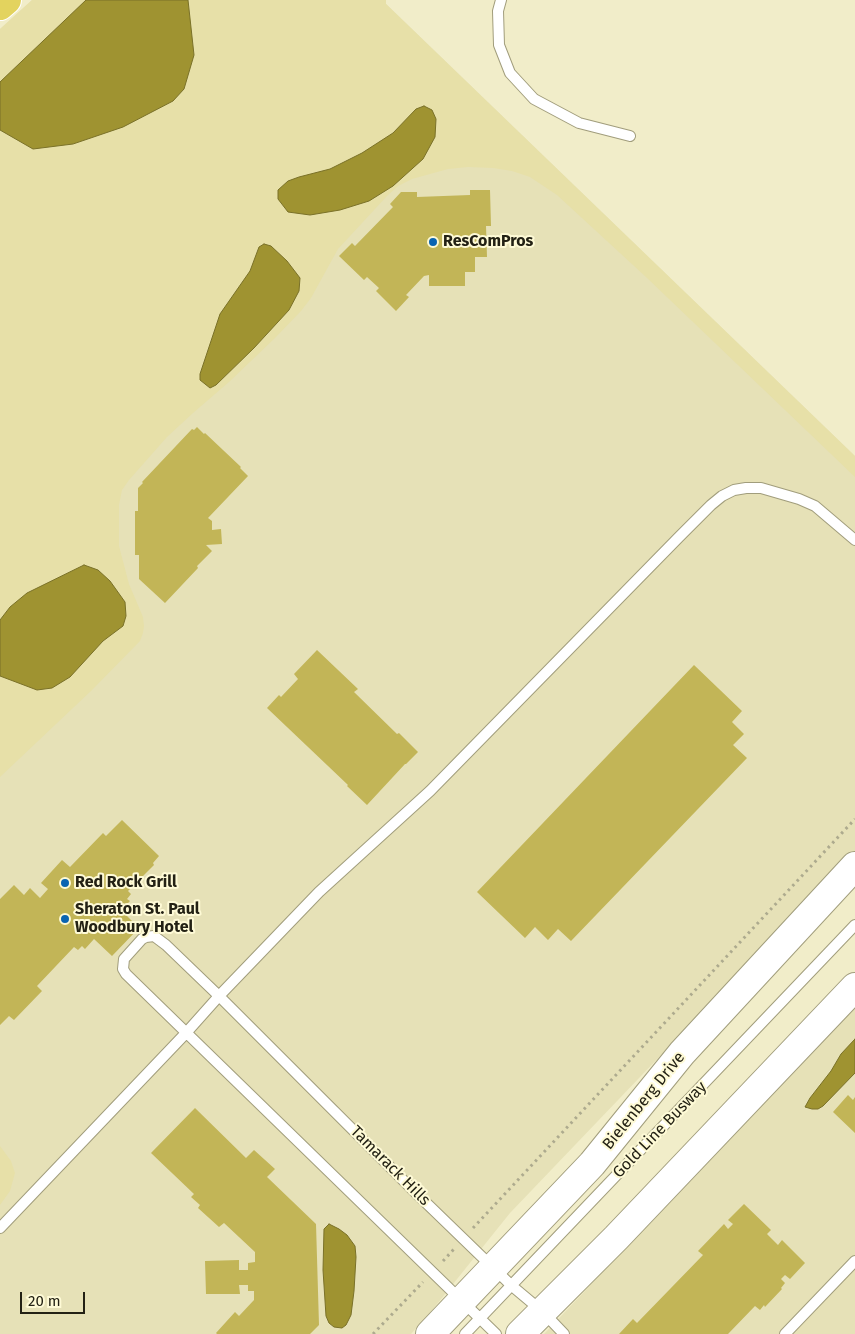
<!DOCTYPE html>
<style>
body{margin:0}
#map{position:relative;width:855px;height:1334px;overflow:hidden;background:#f1edc9;font-family:"Fira Sans",sans-serif}
canvas{display:block}
.scale{position:absolute;left:20px;top:1292px;width:65px;height:22px;box-sizing:border-box;border:2px solid #232114;border-top:0;padding-left:6px;font-size:15px;line-height:18px;white-space:nowrap;color:#232114;-webkit-text-stroke:4px #fefad6;paint-order:stroke}
</style>
<div id="map">
<canvas width="855" height="1334"></canvas>
<div class="scale">20 m</div>
</div>
<script>
const g = document.querySelector('canvas').getContext('2d');
g.lineJoin = 'round';
function fillPath(path, color) { g.fillStyle = color; g.fill(path, 'evenodd'); }
const shape = rows => new Path2D(rows.map(r => 'M' + r).join(''));
function stroke(path, color, width, dash) { g.strokeStyle = color; g.lineWidth = width; g.lineCap = dash ? 'butt' : 'round'; g.setLineDash(dash || []); g.stroke(path); }
function write(font, color, halo, rows, align = 'center') {
  g.font = font + ' "Fira Sans",sans-serif'; g.lineWidth = 4; g.setLineDash([]); g.textBaseline = 'middle'; g.strokeStyle = halo; g.fillStyle = color; for (const [text, x, y, turn = 0] of rows) {
    g.save(); g.translate(x, y); g.rotate((+turn || 0) * Math.PI / 180); g.textAlign = isNaN(turn) ? turn : align; if (halo) g.strokeText(text, 0, 0); g.fillText(text, 0, 0); g.restore();
  }
}
const built = shape([
 [32,0,382,0,855,456,855,870,791,936,662,1054,510,1213,429,1314,411,1334,0,1334,0,29],
 [855,992,855,1334,544,1334,584,1292]
]);
const green = shape([
 [32,0,386,0,386,4,855,456,855,477,646,277,557,195,530,177,512,171,493,168,468,167,448,169,412,179,398,186,387,196,338,249,311,298,301,311,275,338,229,382,193,413,167,437,129,480,122,490,119,505,119,546,129,584,143,617,144,626,143,633,140,641,92,690,0,777,0,29],
 [0,1146,11,1161,15,1173,10,1191,0,1205]
]);
const water = shape([
 [86,0,188,0,194,55,184,89,173,101,123,127,73,144,33,149,0,130,0,82,86,0],
 [424,106,432,110,436,119,435,137,423,159,393,186,369,201,340,210,310,215,288,212,278,199,278,190,288,181,299,177,330,169,362,153,393,133,416,109,424,106],
 [264,244,271,246,287,261,300,278,299,291,289,310,254,348,216,385,210,388,200,380,200,374,220,314,250,271,259,247,264,244],
 [84,565,98,570,110,581,125,602,126,616,123,626,103,641,70,677,52,688,37,690,0,676,0,620,10,607,27,593,84,565],
 [855,1039,855,1073,823,1106,818,1109,812,1109,805,1107,810,1098,831,1071,841,1054,855,1039],
 [329,1224,339,1229,347,1235,355,1246,356,1257,354,1291,351,1315,346,1325,342,1328,334,1327,329,1323,326,1316,323,1270,324,1229,329,1224]
]);
const building = shape([
 [470,190,490,190,491,226,486,226,487,257,475,257,475,272,465,272,465,286,429,286,429,275,424,276,406,295,409,297,396,311,376,291,379,288,367,277,364,280,339,256,352,243,355,246,393,207,390,204,401,192,417,192,417,197,470,195],
 [197,427,204,434,205,433,241,467,240,468,248,476,208,518,212,521,212,530,221,529,222,544,206,545,212,551,197,566,198,568,165,603,139,579,139,555,135,555,135,511,138,511,138,488,143,483,142,482,192,429,194,430],
 [317,650,358,689,354,692,397,734,399,733,418,752,406,764,405,764,367,805,347,786,348,785,267,708,279,695,281,697,298,679,294,674],
 [694,665,742,711,732,722,744,734,733,745,747,758,571,941,558,929,548,940,535,927,525,938,477,892],
 [122,820,159,856,153,863,154,865,128,891,131,894,127,899,130,901,121,910,139,928,112,956,94,939,85,949,82,946,78,950,74,947,37,986,42,991,14,1020,9,1016,0,1025,0,899,14,885,24,895,30,888,40,898,48,889,41,883,62,860,70,867,103,833,106,836],
 [848,1095,853,1100,855,1097,855,1133,833,1112],
 [195,1108,246,1158,254,1150,275,1169,267,1177,316,1224,319,1325,310,1334,217,1334,216,1333,235,1312,239,1316,254,1300,254,1291,248,1291,248,1285,239,1285,240,1294,206,1294,205,1261,239,1260,239,1270,248,1270,248,1263,255,1262,255,1252,224,1223,219,1227,198,1208,200,1205,191,1197,194,1194,151,1153],
 [744,1204,771,1230,767,1234,778,1245,782,1240,805,1263,790,1279,785,1275,781,1279,785,1283,781,1288,782,1289,765,1307,764,1305,760,1310,755,1306,728,1334,619,1334,633,1319,637,1323,703,1255,698,1251,724,1224,728,1229,733,1224,728,1220]
]);
const path = shape([
 [473,1228,855,819],
 [443,1261,454,1249],
 [373,1334,423,1282]
]);
const lane = shape([
 [501,0,498,11,499,45,510,73,534,99,579,123,630,136],
 [0,1228,186,1033,219,996,319,892,430,791,679,537,711,505,722,496,734,490,746,488,761,488,799,499,815,506,855,540],
 [465,1334,855,925],
 [496,1334,126,974,123,969,124,959,142,939,146,937,154,936,166,945,219,996,418,1195,512,1286,543,1312,564,1334],
 [785,1334,855,1261]
]);
const secondary = shape([
 [430,1334,592,1164,682,1053,855,866],
 [520,1334,616,1238,855,987]
]);
const highway = shape([
 [0,6,7,0]
]);
const markers = [
 [433,242,5,"#0a64b1"],
 [65,883,5,"#0a64b1"],
 [65,919,5,"#0a64b1"]
];
const poiNames = [
 ["ResComPros",443,242],
 ["Red Rock Grill",75,883],
 ["Sheraton St. Paul",75,910],
 ["Woodbury Hotel",75,928]
];
const streetNames = [
 ["Bielenberg Drive",644,1101,-51],
 ["Gold Line Busway",660,1130,-46],
 ["Tamarack Hills",390,1166,45]
];
fillPath(built, '#e6e1b7');
fillPath(green, '#e7e0a8');
fillPath(water, '#9f9331');
stroke(water, '#7a7128', 1);
fillPath(building, '#c2b557');
stroke(lane, '#a19d7c', 12);
stroke(secondary, '#a19d7c', 30);
stroke(highway, '#fff', 30);
stroke(path, '#adaa8e', 3, [2.5, 4]);
stroke(lane, '#fff', 10);
stroke(secondary, '#fff', 28);
stroke(highway, '#e3d35e', 28);
for (const [x, y, r, color] of markers) { const dot = new Path2D(); dot.arc(x, y, r, 0, 2 * Math.PI); g.fillStyle = color; g.fill(dot); stroke(dot, '#fefad6', 2); }
write('bold 16px', '#232114', '#fefad6', poiNames, 'left');
write('16px', '#232114', '#fefad6', streetNames);
</script>
